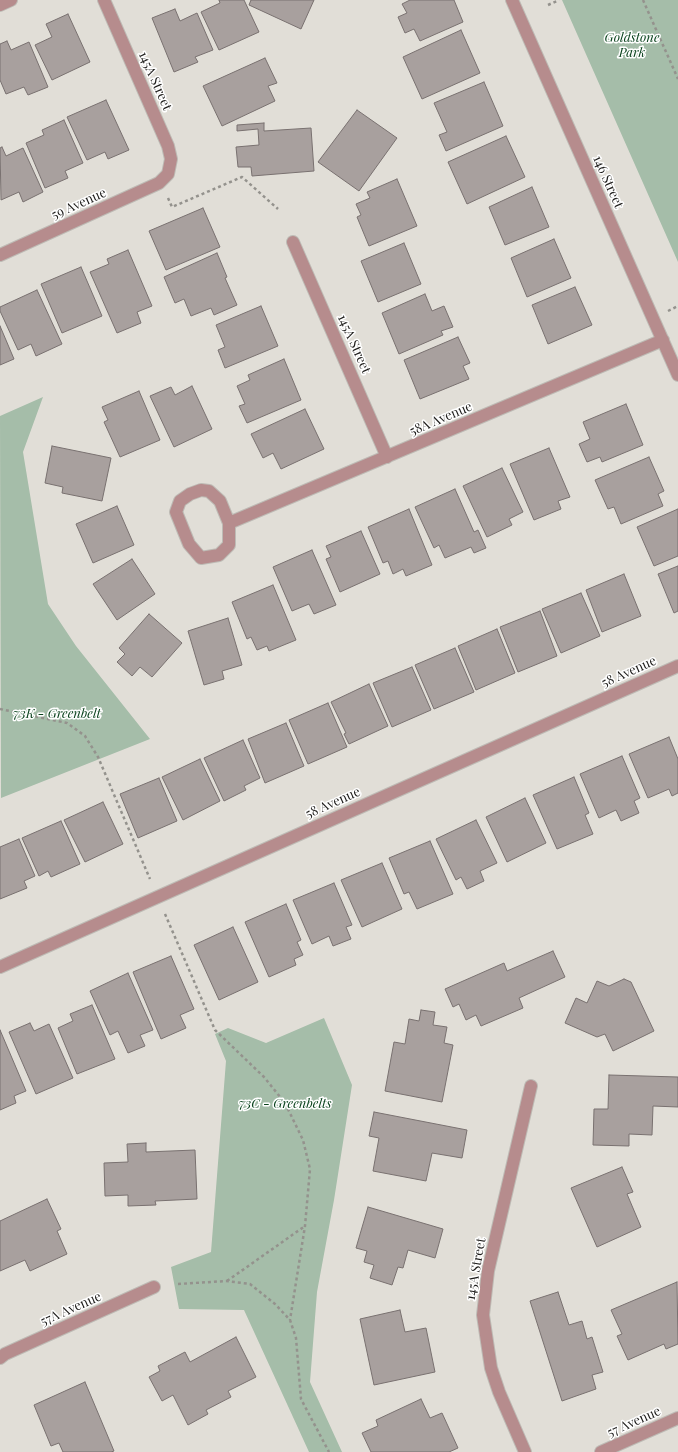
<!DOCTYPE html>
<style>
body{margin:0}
canvas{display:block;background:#e1ded7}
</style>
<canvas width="678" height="1452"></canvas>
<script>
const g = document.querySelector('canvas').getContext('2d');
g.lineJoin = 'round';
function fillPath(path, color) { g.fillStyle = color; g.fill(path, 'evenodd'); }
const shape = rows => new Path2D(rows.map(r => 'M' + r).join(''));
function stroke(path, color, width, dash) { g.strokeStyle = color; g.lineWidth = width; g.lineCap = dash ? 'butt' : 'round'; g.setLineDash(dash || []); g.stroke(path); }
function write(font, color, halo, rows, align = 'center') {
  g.font = font + ' "Playfair Display",serif'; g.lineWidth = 3; g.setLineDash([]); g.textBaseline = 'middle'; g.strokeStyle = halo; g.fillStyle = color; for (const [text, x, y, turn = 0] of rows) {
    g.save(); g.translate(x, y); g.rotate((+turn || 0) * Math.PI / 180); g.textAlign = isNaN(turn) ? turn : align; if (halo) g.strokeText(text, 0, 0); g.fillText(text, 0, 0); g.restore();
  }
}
const green = shape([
 [562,0,678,0,678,262],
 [43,397,23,452,48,604,76,646,150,739,1,798,0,416],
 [324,1018,352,1085,334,1200,317,1292,310,1382,342,1452,309,1452,244,1310,179,1309,171,1267,211,1252,226,1061,215,1034,228,1028,266,1043]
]);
const building = shape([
 [219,0,244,0,259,32,219,50,201,12,220,3,219,0],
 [251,0,314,0,301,29,249,5,251,0],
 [410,0,454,0,463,22,420,41,414,29,405,33,398,17,407,13,402,4,410,0],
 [175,9,180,21,197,13,213,50,195,57,198,62,174,72,152,18,175,9],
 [68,14,90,62,52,80,35,45,52,37,46,24,68,14],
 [461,30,480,73,422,99,403,57,461,30],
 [7,41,11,50,29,42,48,87,28,95,24,87,6,94,0,80,0,44,7,41],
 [265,58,277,83,268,86,275,101,222,126,203,86,265,58],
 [484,82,503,126,446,151,439,135,447,132,434,103,484,82],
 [106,100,129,150,108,159,105,152,87,160,67,117,106,100],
 [357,110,397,138,359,191,318,162,357,110],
 [64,120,83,163,65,171,68,178,45,188,26,143,44,135,42,130,64,120],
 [264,123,264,131,311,128,314,171,252,176,251,167,238,167,236,147,259,145,258,129,237,131,237,125,264,123],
 [506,136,525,177,467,204,448,162,506,136],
 [2,147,6,156,23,148,43,192,23,202,19,192,1,200,0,148,2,147],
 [397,179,417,226,369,246,357,217,361,215,356,204,370,198,367,192,397,179],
 [532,187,549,227,505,245,489,207,532,187],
 [203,208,220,247,166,270,149,231,203,208],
 [554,239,571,278,527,297,511,258,554,239],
 [404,243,421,284,378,302,361,261,404,243],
 [128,250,152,306,137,312,141,323,117,333,90,272,109,264,107,259,128,250],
 [217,253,227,277,225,278,237,305,214,315,211,308,191,316,184,299,175,303,164,277,217,253],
 [81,267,102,316,62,333,41,284,81,267],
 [575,287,592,325,548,344,532,305,575,287],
 [37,290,62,344,36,356,31,344,18,350,0,311,0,307,37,290],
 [425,294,432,311,444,306,453,327,441,331,443,335,399,354,382,313,425,294],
 [261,306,278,346,225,368,218,350,225,347,216,325,261,306],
 [0,326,14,359,0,365,0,326],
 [458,337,470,363,463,366,469,379,420,399,404,360,458,337],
 [284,359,301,400,247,423,239,406,245,404,237,386,250,380,248,375,284,359],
 [192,386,212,429,174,447,150,396,171,387,175,395,192,386],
 [139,391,160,440,120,457,104,422,108,420,102,407,139,391],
 [626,404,643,445,602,462,600,457,587,462,579,444,590,439,583,422,626,404],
 [305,409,324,449,281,469,273,453,263,458,251,434,305,409],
 [52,446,111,458,102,501,62,493,63,487,45,483,52,446],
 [549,448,570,497,558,501,561,509,534,520,510,464,549,448],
 [649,457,664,491,658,494,663,506,621,524,614,507,608,509,595,480,649,457],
 [502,468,523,512,509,519,512,525,487,537,463,486,502,468],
 [455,489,474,532,478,530,486,548,474,553,471,547,445,558,439,545,434,548,415,507,455,489],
 [117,506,134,545,93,563,76,524,117,506],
 [409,509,432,565,406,576,403,569,393,574,388,561,383,563,368,527,409,509],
 [678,509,678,556,654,566,637,527,678,509],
 [361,531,380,574,340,592,326,559,331,557,326,546,361,531],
 [312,550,336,605,314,614,309,604,292,611,273,567,312,550],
 [132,559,155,594,117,620,93,584,132,559],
 [678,566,678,611,674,613,658,574,678,566],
 [624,574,641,616,602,632,586,590,624,574],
 [273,585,296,640,269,651,267,646,257,650,251,637,247,639,232,602,273,585],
 [581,593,600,636,561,653,542,609,581,593],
 [540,611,557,656,518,672,500,627,540,611],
 [149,614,182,643,152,677,140,667,132,676,117,662,125,654,119,648,149,614],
 [228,618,242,665,222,671,224,679,204,685,188,631,228,618],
 [497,629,515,673,476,690,458,646,497,629],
 [455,648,474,692,434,709,415,665,455,648],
 [412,667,431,710,392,727,373,683,412,667],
 [369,684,388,726,349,744,344,734,346,733,331,702,369,684],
 [328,703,347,747,308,764,289,720,328,703],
 [286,723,304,766,265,783,248,739,286,723],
 [669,737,678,759,678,793,672,796,669,789,648,798,629,754,669,737],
 [243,740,260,778,244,786,246,790,224,801,204,758,243,740],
 [622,756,640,798,634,801,639,813,621,821,616,810,599,818,580,774,622,756],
 [200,759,220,801,183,820,162,777,200,759],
 [574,777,589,813,585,815,593,834,557,849,533,795,574,777],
 [159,778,177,821,138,838,120,794,159,778],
 [525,798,546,843,507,862,486,817,525,798],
 [103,802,123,844,85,862,64,820,103,802],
 [476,820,497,863,480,871,484,881,467,889,461,877,456,880,436,839,476,820],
 [61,821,80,864,51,877,48,871,39,876,22,838,61,821],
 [19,839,35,876,24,881,27,888,0,899,0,847,19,839],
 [430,841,453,894,417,909,409,892,404,894,389,858,430,841],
 [382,863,402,909,362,927,341,880,382,863],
 [334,883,352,925,346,927,351,939,333,946,329,936,312,944,293,900,334,883],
 [286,904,301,940,297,942,303,955,294,959,296,965,269,977,245,922,286,904],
 [233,927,258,982,219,1000,194,945,233,927],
 [553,951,565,977,519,998,523,1008,481,1026,476,1015,466,1020,459,1004,453,1007,445,989,504,963,507,971,553,951],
 [171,956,194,1009,180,1015,186,1028,161,1039,133,972,171,956],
 [128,973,153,1030,140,1035,145,1046,128,1053,118,1031,110,1035,90,991,128,973],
 [624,979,631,982,654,1031,613,1051,605,1034,597,1037,565,1023,576,998,587,1003,597,981,609,986,624,979],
 [92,1005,115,1059,77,1074,58,1028,73,1021,70,1014,92,1005],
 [421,1010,435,1012,433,1025,447,1027,444,1043,453,1045,442,1102,385,1091,394,1042,405,1044,409,1019,419,1021,421,1010],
 [30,1023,34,1031,49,1024,73,1078,36,1094,9,1032,30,1023],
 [0,1030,26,1091,14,1096,16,1103,0,1110,0,1030],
 [609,1075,678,1077,678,1107,653,1106,652,1135,629,1134,629,1146,593,1145,594,1109,608,1109,609,1075],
 [374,1112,467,1130,462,1158,432,1153,426,1181,373,1171,379,1138,369,1136,374,1112],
 [146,1143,146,1152,195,1150,197,1199,155,1201,156,1205,128,1206,128,1195,105,1196,104,1163,128,1162,127,1144,146,1143],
 [622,1167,633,1192,627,1194,641,1227,597,1247,571,1188,622,1167],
 [47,1199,61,1229,57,1231,67,1254,30,1271,25,1260,0,1271,0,1221,47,1199],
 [368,1207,443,1229,435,1258,408,1250,403,1268,398,1267,392,1285,370,1278,374,1265,364,1262,367,1251,356,1248,368,1207],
 [677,1282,678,1344,666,1349,664,1344,628,1360,617,1336,622,1334,611,1310,677,1282],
 [558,1292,569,1325,582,1321,587,1339,592,1337,603,1372,592,1375,596,1389,562,1401,530,1301,558,1292],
 [400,1310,405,1332,426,1328,435,1372,374,1385,360,1319,400,1310],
 [236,1337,256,1377,228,1391,231,1397,206,1410,208,1414,188,1425,173,1395,162,1401,149,1377,160,1371,158,1366,185,1352,190,1362,236,1337],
 [85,1382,114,1451,111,1452,63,1452,59,1443,51,1446,34,1405,85,1382],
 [421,1399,430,1418,442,1413,458,1448,449,1452,371,1452,362,1433,378,1426,376,1420,421,1399]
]);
const path = shape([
 [643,0,678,79],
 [548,5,559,0],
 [168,198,172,207,242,177,278,209],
 [668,311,678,306],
 [0,709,67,723,85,736,98,757,150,879],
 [165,914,215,1030,264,1077,285,1103,303,1140,310,1169,305,1226,290,1320],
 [227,1281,305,1226],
 [178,1284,226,1281,250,1284,275,1304,290,1320,296,1338,301,1399,329,1452]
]);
const minor = shape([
 [512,0,678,375],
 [0,5,11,0],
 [293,242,387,457],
 [0,255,159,183,168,174,171,159,168,146,104,0],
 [229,523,220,501,209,491,201,490,190,494,180,501,176,512,189,544,201,558,219,555,229,545,229,523,663,340],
 [0,967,678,666],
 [0,1358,5,1354,154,1287],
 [525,1452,499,1392,491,1368,483,1315,488,1271,531,1086],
 [601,1452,678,1418]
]);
const parkNames = [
 ["Goldstone",632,38],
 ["Park",632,53],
 ["73K - Greenbelt",57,714],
 ["73C - Greenbelts",285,1104]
];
const streetNames = [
 ["145A Street",155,81,66],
 ["146 Street",608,182,66],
 ["59 Avenue",79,204,-24],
 ["145A Street",354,344,66],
 ["58A Avenue",441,419,-23],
 ["58 Avenue",629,672,-24],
 ["58 Avenue",333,803,-24],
 ["145A Street",476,1269,-80],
 ["57A Avenue",71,1309,-24],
 ["57 Avenue",634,1422,-24]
];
fillPath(green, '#a5bda9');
fillPath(building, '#a8a09e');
stroke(building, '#797170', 1);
stroke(minor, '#bebbb5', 14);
stroke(path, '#94928d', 2.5, [3, 3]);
stroke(minor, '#b68c8d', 12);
write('italic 13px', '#09421c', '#fff', parkNames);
write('13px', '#1c1b19', '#fff', streetNames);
</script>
